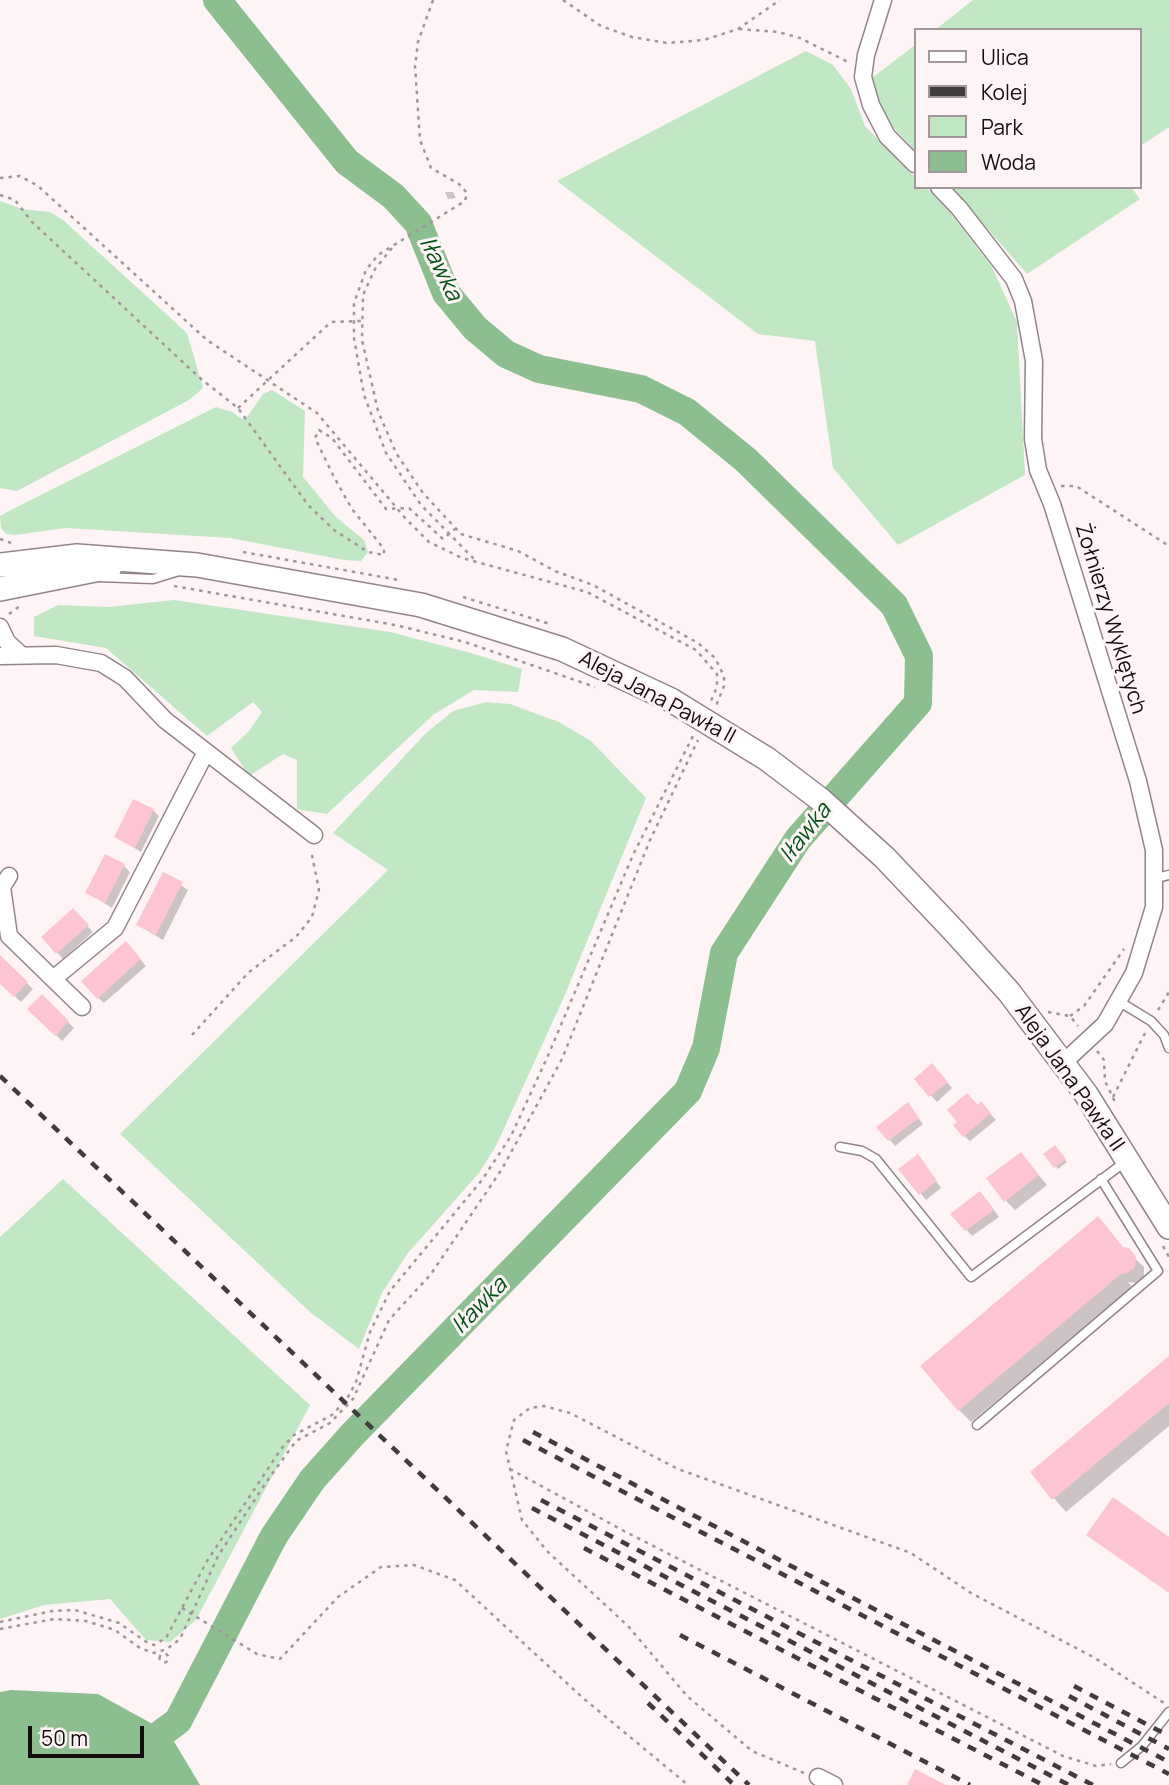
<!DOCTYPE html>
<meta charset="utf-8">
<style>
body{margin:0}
#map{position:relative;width:1169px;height:1785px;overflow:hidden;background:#fef4f6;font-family:Manrope,sans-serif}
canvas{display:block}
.legend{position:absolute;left:914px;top:28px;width:228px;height:161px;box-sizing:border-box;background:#fef4f6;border:2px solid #a0989a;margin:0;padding:9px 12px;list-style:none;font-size:21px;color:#140e10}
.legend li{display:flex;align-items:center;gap:14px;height:35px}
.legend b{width:35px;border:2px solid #a0989a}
.scale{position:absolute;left:28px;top:1726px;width:116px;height:32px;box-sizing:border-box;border:4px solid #140e10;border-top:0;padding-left:9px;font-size:21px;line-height:24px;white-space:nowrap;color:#140e10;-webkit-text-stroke:5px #fef4f6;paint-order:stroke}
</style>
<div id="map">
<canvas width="1169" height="1785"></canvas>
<ul class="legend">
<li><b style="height:9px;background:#fff"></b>Ulica</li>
<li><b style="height:9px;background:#423b3d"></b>Kolej</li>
<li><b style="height:19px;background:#c2e7c4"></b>Park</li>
<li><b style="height:19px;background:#8cbe8f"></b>Woda</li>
</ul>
<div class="scale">50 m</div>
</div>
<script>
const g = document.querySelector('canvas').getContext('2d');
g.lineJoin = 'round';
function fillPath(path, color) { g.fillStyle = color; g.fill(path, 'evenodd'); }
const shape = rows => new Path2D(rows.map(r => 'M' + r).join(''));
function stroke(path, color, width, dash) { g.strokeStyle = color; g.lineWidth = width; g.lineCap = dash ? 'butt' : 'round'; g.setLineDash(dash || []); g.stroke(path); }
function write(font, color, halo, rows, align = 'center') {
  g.font = font + ' Manrope,sans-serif'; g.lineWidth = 6; g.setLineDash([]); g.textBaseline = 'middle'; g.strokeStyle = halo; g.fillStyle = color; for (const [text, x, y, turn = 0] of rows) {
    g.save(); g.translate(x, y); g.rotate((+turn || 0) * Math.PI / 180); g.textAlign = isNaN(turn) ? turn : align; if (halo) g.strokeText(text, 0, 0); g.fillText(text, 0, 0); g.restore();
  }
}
const green = shape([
 [973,0,1169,0,1169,127,1139,147,1139,30,935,30],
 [915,45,915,150,885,119,872,78],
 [806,51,833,65,851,89,865,126,915,177,915,187,926,187,949,211,992,267,1017,322,1025,475,898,545,833,468,815,341,758,334,557,181],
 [951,187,1131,187,1140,199,1027,274],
 [0,201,22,209,50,212,63,220,187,333,203,388,189,400,17,491,0,488],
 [272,390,305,411,303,477,336,517,364,540,368,552,361,561,344,560,230,538,66,528,15,535,6,534,1,528,0,516,7,512,204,413,216,407,232,412,242,419,247,417,263,394],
 [174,600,390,632,471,653,522,669,518,692,474,690,433,715,327,814,297,809,297,760,283,754,249,776,231,748,249,731,262,712,253,702,207,736,106,648,34,636,34,617,58,605,109,607],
 [486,702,510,704,559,722,591,741,646,798,564,997,496,1146,479,1173,408,1253,382,1293,359,1349,310,1312,120,1134,388,870,333,833,426,733,453,711],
 [63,1179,310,1405,196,1620,170,1642,146,1640,110,1599,44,1605,0,1619,0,1237]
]);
const water = shape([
 [11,1690,98,1694,169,1733,200,1785,0,1785,0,1692]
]);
const shadow = shape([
 [445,192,453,192,456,198,448,199],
 [153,810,159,816,141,852,116,837],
 [124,866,130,872,112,908,87,892],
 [164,874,188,890,163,940,138,925],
 [73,911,93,932,63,959,43,937],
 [132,950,146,966,104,1003,98,998],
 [0,958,33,989,21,1002,0,982],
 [42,997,74,1028,62,1041,30,1009],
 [938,1071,952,1088,937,1102,916,1079],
 [908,1105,923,1124,895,1146,879,1127],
 [978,1107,987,1110,996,1120,970,1141,964,1136],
 [1057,1150,1067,1162,1058,1169,1046,1154],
 [1021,1154,1047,1185,1015,1210,1006,1201],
 [923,1162,941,1188,926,1200,901,1169],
 [986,1199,999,1217,972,1236,953,1214],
 [1124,1249,1144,1267,1144,1276,1136,1283,1128,1282,1132,1287,971,1422,959,1410],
 [1169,1359,1169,1426,1066,1512,1032,1473]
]);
const river = shape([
 [91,1785,178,1721,274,1536,312,1480,352,1435,688,1091,706,1048,724,953,798,839,918,703,919,656,894,605,746,460,687,412,641,389,539,369,506,354,475,328,446,293,418,223,393,196,347,162,217,0]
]);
const building = shape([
 [133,799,154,809,135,848,114,837],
 [105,854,125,864,105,903,85,893],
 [163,872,183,882,156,935,136,925],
 [73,908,89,925,56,954,41,937],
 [126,941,141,959,97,999,81,981],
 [0,955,28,982,14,997,0,984],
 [42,994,69,1021,55,1036,27,1009],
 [932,1063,948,1082,929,1097,914,1079],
 [967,1093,978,1105,981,1101,991,1113,963,1137,953,1125,957,1122,947,1110],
 [908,1102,919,1118,888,1141,876,1127],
 [1055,1145,1066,1159,1054,1168,1043,1154],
 [1021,1152,1039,1175,1004,1202,986,1178],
 [918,1154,937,1181,919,1195,898,1169],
 [980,1191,994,1210,965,1231,950,1214],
 [1098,1216,1123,1247,1129,1248,1136,1256,1135,1267,1126,1274,1121,1274,958,1411,920,1366],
 [1169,1356,1169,1403,1052,1500,1030,1472],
 [1113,1497,1169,1537,1169,1593,1086,1535],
 [915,1769,946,1785,907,1785]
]);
const path = shape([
 [433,0,418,42,415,66,420,140,431,168,459,184,467,193,465,201,378,255,366,270,354,303,354,338,364,395,386,453,421,505,474,559],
 [563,0,601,26,632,37,667,43,704,40,738,29,780,0],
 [739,29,778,32,800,38,848,62],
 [0,178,20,176,38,186,207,340,317,413,406,519,429,542,462,558,587,592,696,650,717,674,717,687,710,703],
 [0,195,15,200,32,222,201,379,238,408,308,505,334,530,368,552,384,555,384,549,352,509,334,477,315,438,319,430,332,438,386,509,409,508,443,539,455,529],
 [392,248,375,269,363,295,362,340,378,411,396,453,423,493,461,534,518,551,555,571,593,585,698,643,715,658,724,676,724,686,716,706],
 [238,408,331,322,361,321],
 [1061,486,1076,486,1169,546],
 [0,539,11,543],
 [243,552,399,580],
 [174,586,395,625,465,642,595,687],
 [463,597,550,624],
 [9,614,20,606],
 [1158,1010,1169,992],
 [1048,1012,1070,1016,1078,1026],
 [1070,1016,1084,1006,1124,949],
 [192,1035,249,972,296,937,312,917,319,890,311,850],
 [1097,1051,1104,1060,1105,1081,1115,1102],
 [1113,1097,1146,1031],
 [1163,1246,1169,1257],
 [510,1469,624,1531,1063,1756,1096,1766,1111,1764],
 [182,1608,257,1654,280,1659,338,1597,381,1567,414,1565,455,1580,583,1698,688,1785],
 [0,1622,52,1611,75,1610,119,1623,148,1643,154,1645,166,1638,207,1561,281,1449,294,1435,332,1415,347,1399,356,1382,370,1332,390,1291,482,1180,511,1136,547,1058,633,855,694,734],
 [0,1629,54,1619,86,1621,115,1630,140,1648,154,1653,167,1649,180,1639,218,1556,267,1481,296,1441,330,1423,353,1399,389,1320,431,1274,502,1169,562,1059,650,840,698,740],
 '159.5 1658a4.5 4.5 0 1 1 9 0a4.5 4.5 0 1 1-9 0Z',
 [804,1773,752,1751,687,1696,628,1626,547,1551,522,1520,506,1451,514,1420,530,1408,544,1406,570,1413,678,1469,911,1553,971,1593,1095,1658,1164,1703]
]);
const service = shape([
 [99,577,153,579,179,571],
 [1156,878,1169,875],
 [1120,1002,1151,1021,1164,1035,1169,1048],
 [840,1147,862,1151,876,1159,971,1277,1125,1162],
 [977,1425,1158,1271,1101,1179],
 [1121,1763,1142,1746,1169,1712]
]);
const minor = shape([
 [883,0,866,55,863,77,871,105,887,136,915,164],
 [939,187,959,208,1014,279,1023,301,1034,361,1033,439,1038,470,1052,504,1138,781,1154,850,1154,907,1134,973,1105,1024,1063,1063],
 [0,627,7,642,19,653],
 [0,656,56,655,101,663,125,678,165,720,314,835],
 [9,876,2,887,9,936,82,1007],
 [53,979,115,928,206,752],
 [818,1777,834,1785]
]);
const secondary = shape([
 [0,565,77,556,197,565,421,605,562,649,671,700],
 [0,589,110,567],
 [955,932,1009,992,1086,1094,1169,1227]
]);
const rail = shape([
 [0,1076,749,1785],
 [533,1432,1169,1762],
 [523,1440,1169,1774],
 [541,1500,1093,1785],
 [532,1508,1069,1785],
 [584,1548,1043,1785],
 [680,1635,970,1785],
 [1074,1686,1169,1736],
 [1069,1696,1169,1749],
 [648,1703,732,1783]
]);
const secondaryBridge = shape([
 [671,700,767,759,821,800,885,858,955,932]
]);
const streetNames = [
 ["Żołnierzy Wyklętych",1110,619,73],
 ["Aleja Jana Pawła II",657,698,28],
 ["Aleja Jana Pawła II",1069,1078,55]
];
const waterNames = [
 ["Iławka",440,269,64],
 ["Iławka",806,833,-52],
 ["Iławka",480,1306,-46]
];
fillPath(green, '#c2e7c4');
fillPath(water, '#8cbe8f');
fillPath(shadow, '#0003');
stroke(river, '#8cbe8f', 28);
fillPath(building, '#fdc5d4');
stroke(service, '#938488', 11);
stroke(minor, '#938488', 19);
stroke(secondary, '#938488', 26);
stroke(path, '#9f9799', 2.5, [3.5, 5]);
stroke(service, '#fff', 8);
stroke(minor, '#fff', 16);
stroke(secondary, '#fff', 23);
stroke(rail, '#423b3d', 4.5, [9, 9]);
stroke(secondaryBridge, '#938488', 26, []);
stroke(secondaryBridge, '#fff', 23);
write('21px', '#140e10', '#fef4f6', streetNames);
write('italic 23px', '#04541a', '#fef4f6', waterNames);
</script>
